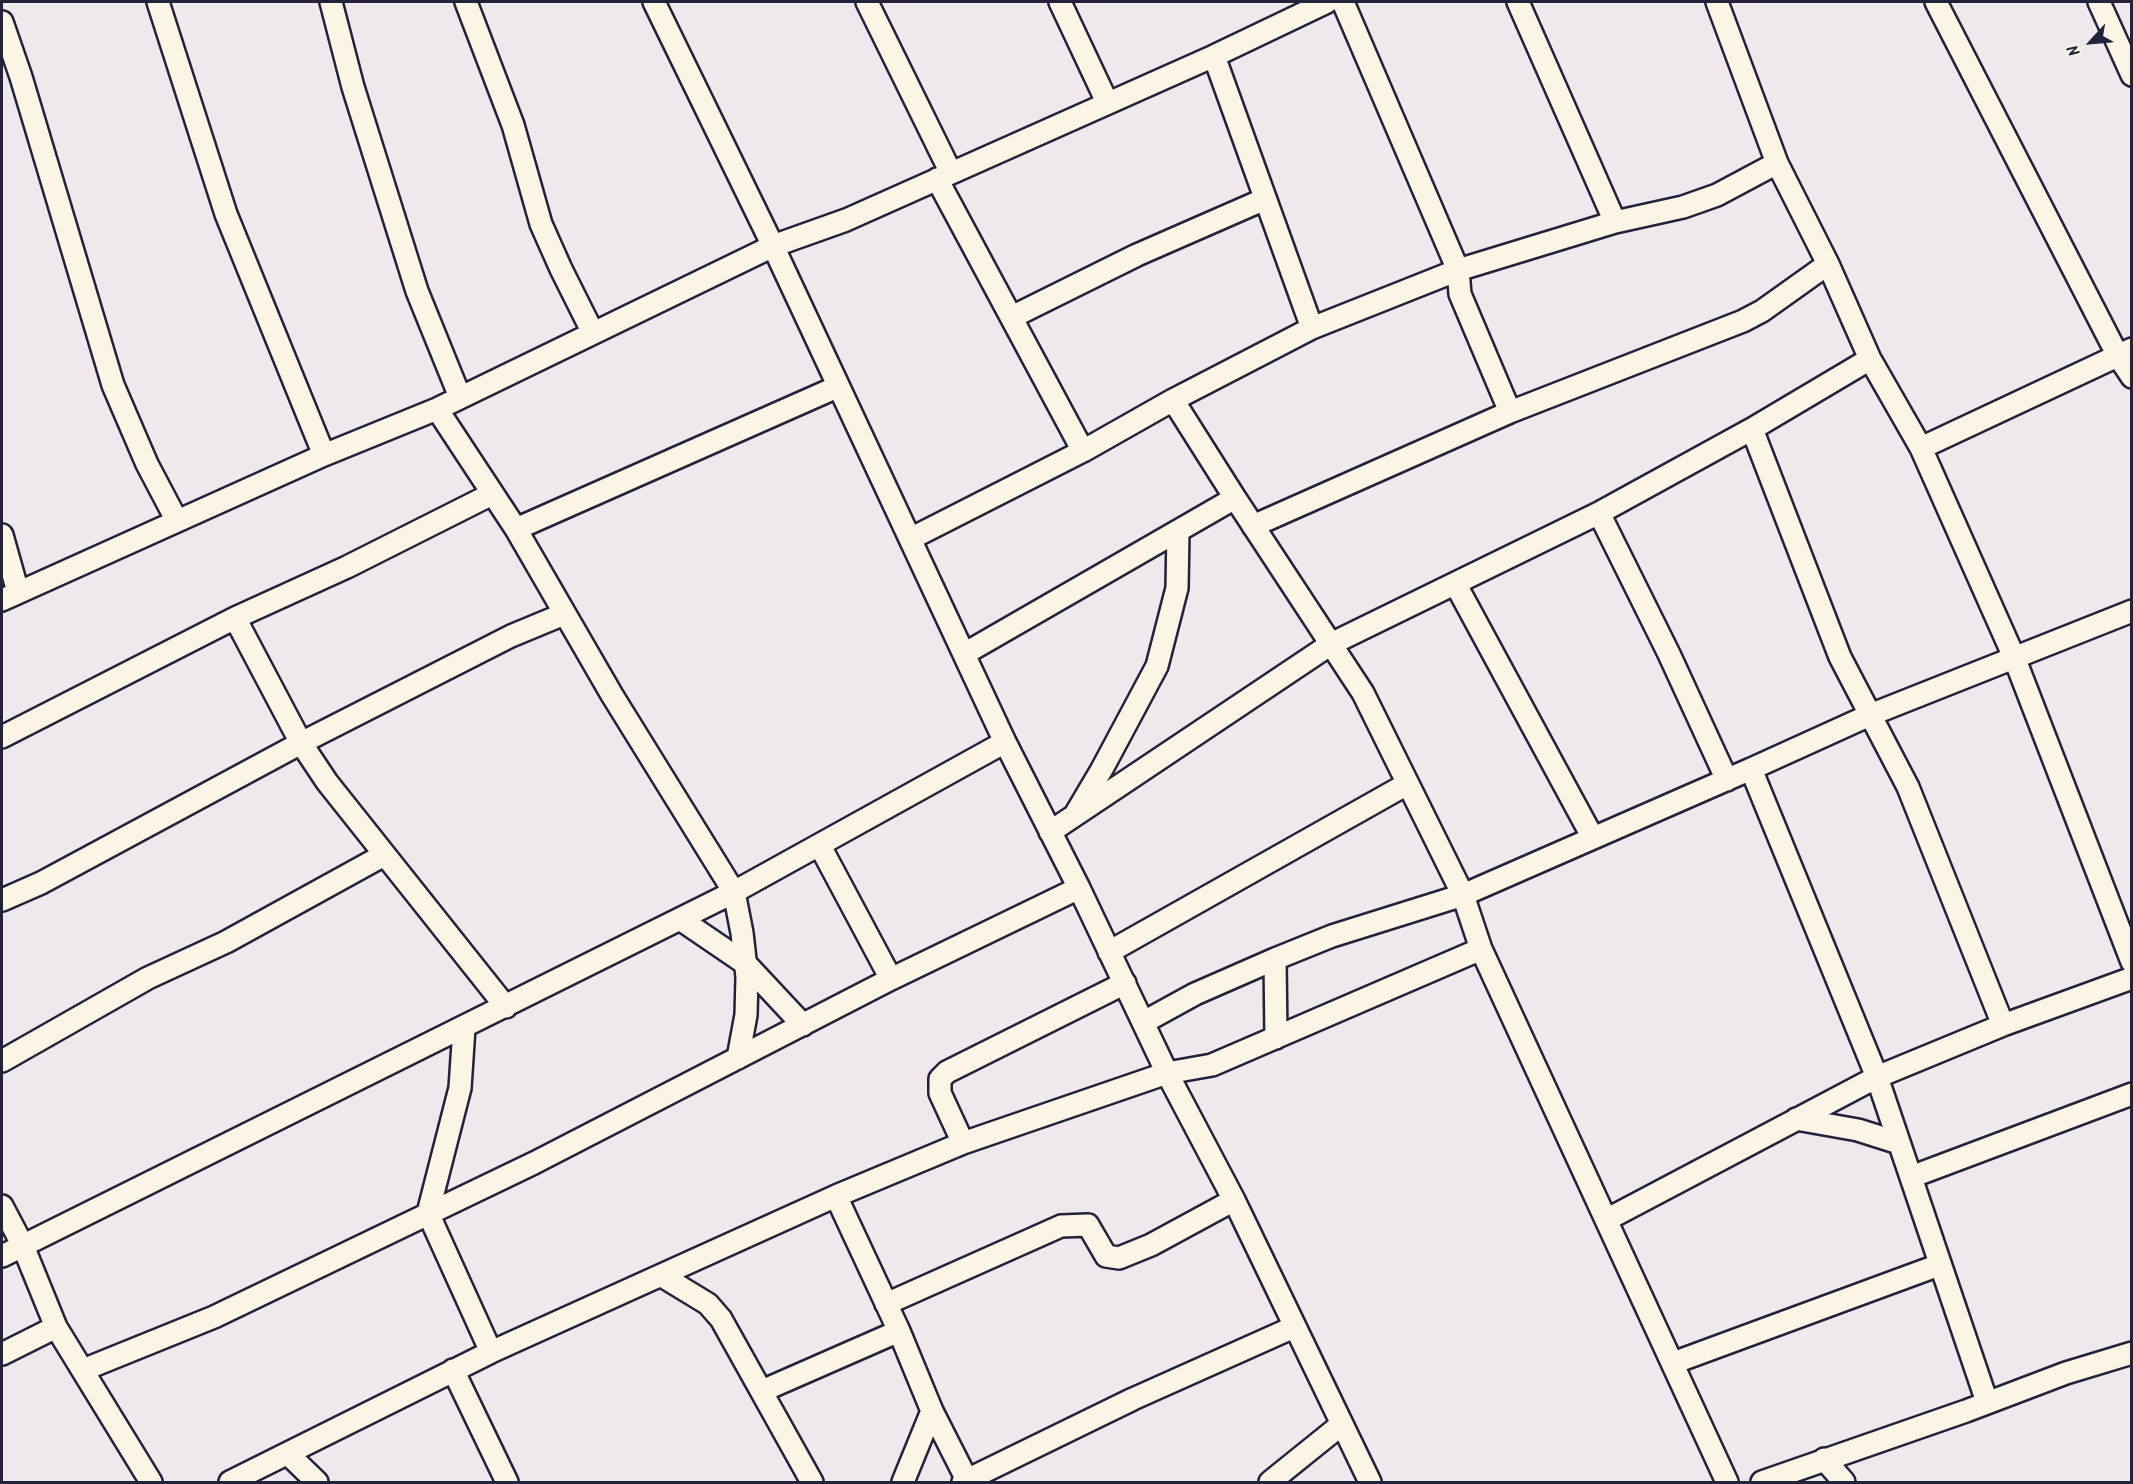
<!DOCTYPE html>
<style>
body{margin:0}
#map{position:relative;width:2133px;height:1484px;overflow:hidden;background:#efe9ed;font-family:Kalam,sans-serif}
canvas{display:block}
.frame{position:absolute;inset:0;border:3px solid #22223b;pointer-events:none}
.north{position:absolute;left:2061px;top:12px;width:60px;height:60px;-webkit-text-stroke:4px #fcf5e5;paint-order:stroke;rotate:244deg;font-size:16px;font-weight:700;line-height:24px;text-align:center;color:#22223b}
.north::after{content:'';display:block;margin:auto;width:21px;height:27px;background:#22223b;clip-path:polygon(50% 0,100% 100%,50% 72%,0 100%)}
</style>
<div id="map">
<canvas width="2133" height="1484"></canvas>
<div class="frame"></div>
<div class="north">N</div>
</div>
<script>
const g = document.querySelector('canvas').getContext('2d');
g.lineJoin = 'round';
const shape = rows => new Path2D(rows.map(r => 'M' + r).join(''));
function stroke(path, color, width, dash) { g.strokeStyle = color; g.lineWidth = width; g.lineCap = dash ? 'butt' : 'round'; g.setLineDash(dash || []); g.stroke(path); }
const minor = shape([
 [158,2,226,214,324,455],
 [331,2,353,87,417,291,460,397],
 [466,2,513,125,541,224,561,269,593,333],
 [654,2,773,246,1005,742,1079,888,1167,1073,1234,1200,1370,1482],
 [867,2,951,173],
 [1060,2,1107,102],
 [1343,2,1458,270,1460,294,1510,412],
 [1518,2,1615,222],
 [1717,2,1777,163,1828,264,1870,359,1921,448,2014,657,2132,962],
 [1936,2,2118,356,2132,377],
 [2099,2,2132,75],
 [2,22,21,77,113,385,147,464,177,521],
 [1214,56,1312,328],
 [937,179,1083,451],
 [1012,317,1137,255,1265,199],
 [437,409,516,529,612,695,734,892,742,933,747,977,746,1015,738,1058],
 [1752,429,1840,657,1908,787,2003,1025],
 [1921,448,2132,349],
 [1235,498,1363,693,1463,895,1481,949,1727,1482],
 [1599,513,1669,654,1727,780],
 [1253,526,1510,412,1743,321,1762,311,1828,264],
 [516,529,837,387],
 [2,535,18,592],
 [910,539,1083,451,1173,400],
 [1456,585,1593,838],
 [2,600,324,455,437,409,773,246,846,220,1214,56,1327,2],
 [235,618,301,743,327,782,506,1007],
 [964,654,1235,498,1173,400,1312,328,1458,270,1615,222,1683,207,1717,195,1777,163],
 [2,737,235,618,347,567,492,494],
 [1751,769,1870,715,2132,611],
 [1076,813,1102,769,1157,666,1177,588,1178,531],
 [1050,832,1331,644,1599,513,1752,429,1870,359],
 [820,846,891,979],
 [2,900,41,883,301,743,511,636,564,614],
 [680,919,746,964,803,1025],
 [1109,952,1407,784],
 [1275,959,1276,1038],
 [1144,1022,1195,994,1275,959,1332,936,1463,895,1751,769,1877,1077,1987,1402],
 [464,1028,460,1088,428,1213,491,1352],
 [2,1061,148,978,226,942,384,855],
 [1796,1119,1858,1130,1899,1143],
 [963,1143,940,1093,940,1079,947,1072,1125,983],
 [1911,1177,2132,1094],
 [836,1196,899,1331,932,1411,968,1482],
 [2,1206,23,1246,56,1327,151,1482],
 [1606,1220,1877,1077,2003,1025,2132,978],
 [2,1256,734,892,1005,742],
 [662,1276,708,1304,721,1319,812,1482],
 [886,1304,1061,1226,1088,1225,1106,1256,1119,1258,1151,1245,1234,1200],
 [2,1354,56,1327],
 [1673,1363,1939,1265],
 [83,1370,214,1317,534,1163,891,979,1079,888],
 [453,1370,507,1482],
 [762,1391,899,1331],
 [288,1454,317,1482],
 [1824,1459,1844,1482],
 [230,1482,491,1352,836,1196,963,1143,1167,1073,1212,1065,1481,949],
 [903,1482,932,1411],
 [963,1482,1133,1399,1294,1327],
 [1270,1482,1342,1424],
 [1762,1482,1966,1411,2066,1373,2132,1353]
]);
stroke(minor, '#22223b', 26);
stroke(minor, '#fcf5e5', 21);
</script>
